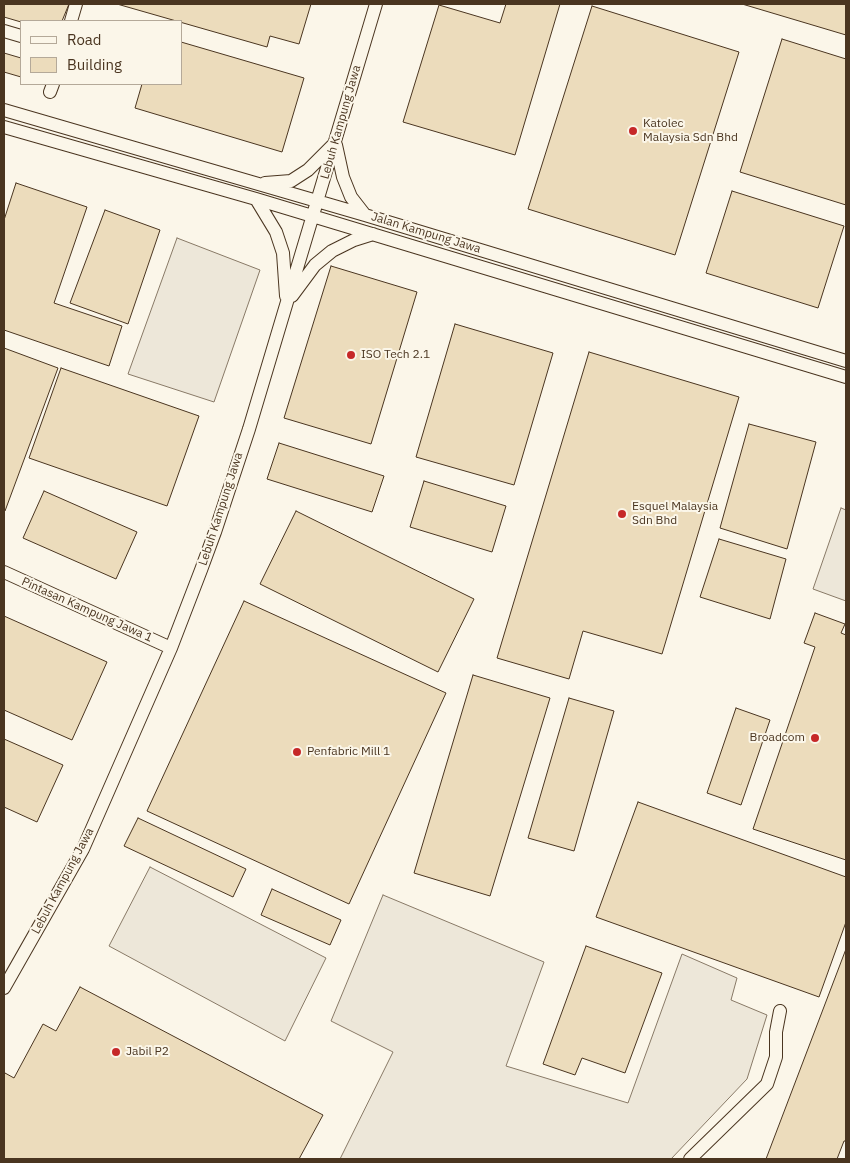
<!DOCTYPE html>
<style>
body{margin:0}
#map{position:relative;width:850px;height:1163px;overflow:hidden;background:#fbf6e9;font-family:"IBM Plex Sans",sans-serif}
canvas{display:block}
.frame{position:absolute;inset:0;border:5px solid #4a3520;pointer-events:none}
.legend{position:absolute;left:20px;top:20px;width:162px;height:65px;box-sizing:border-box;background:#fbf6e9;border:1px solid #b4a999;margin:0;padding:6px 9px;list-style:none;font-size:15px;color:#4a3520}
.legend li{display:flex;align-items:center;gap:10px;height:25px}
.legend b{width:25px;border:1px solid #b4a999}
</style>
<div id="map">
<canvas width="850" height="1163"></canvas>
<div class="frame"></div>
<ul class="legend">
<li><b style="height:6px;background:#fbf6e9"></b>Road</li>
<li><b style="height:14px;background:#ecdcbc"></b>Building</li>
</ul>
</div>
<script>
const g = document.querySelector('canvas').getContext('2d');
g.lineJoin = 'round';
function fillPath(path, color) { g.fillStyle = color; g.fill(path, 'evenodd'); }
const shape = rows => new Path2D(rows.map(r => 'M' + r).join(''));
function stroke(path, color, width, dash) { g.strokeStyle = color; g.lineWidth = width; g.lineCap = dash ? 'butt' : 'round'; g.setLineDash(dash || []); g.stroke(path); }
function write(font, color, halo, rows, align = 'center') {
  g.font = font + ' "IBM Plex Sans",sans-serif'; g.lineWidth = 4; g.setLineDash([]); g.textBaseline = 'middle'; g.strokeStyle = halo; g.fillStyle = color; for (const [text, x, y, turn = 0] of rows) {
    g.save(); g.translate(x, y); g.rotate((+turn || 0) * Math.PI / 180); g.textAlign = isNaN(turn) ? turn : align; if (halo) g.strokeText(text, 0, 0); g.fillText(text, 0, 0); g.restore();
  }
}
const parking = shape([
 [177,238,260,270,214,402,128,374,177,238],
 [841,508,846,510,846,601,813,589,841,508],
 [150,867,326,958,285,1041,109,946,150,867],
 [383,895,544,962,506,1066,628,1103,682,954,737,978,731,1000,767,1015,747,1079,671,1159,340,1159,393,1052,331,1021,383,895]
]);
const building = shape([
 [4,4,69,4,62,21,21,22,4,17,4,4],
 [117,4,311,4,299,44,270,36,267,47,117,4],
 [506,4,560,4,515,155,403,122,439,5,500,23,506,4],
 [742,4,846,4,846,35,742,4],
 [592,6,739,52,675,255,528,209,592,6],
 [782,39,846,59,846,205,740,172,782,39],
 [181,42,304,78,282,152,135,108,142,84,181,84,181,42],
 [4,53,21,58,21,77,4,72,4,53],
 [16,183,87,207,54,303,122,326,109,366,4,330,4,220,16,183],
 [732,191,844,226,818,308,706,273,732,191],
 [105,210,160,230,128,324,70,303,105,210],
 [331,266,417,292,371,444,284,418,331,266],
 [455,324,553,353,514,485,416,457,455,324],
 [4,348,58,368,5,511,4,511,4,348],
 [589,352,739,397,662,654,583,631,569,679,497,658,589,352],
 [61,368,199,416,167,506,29,458,61,368],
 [749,424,816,442,787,549,720,528,749,424],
 [279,443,384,476,372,512,267,479,279,443],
 [424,481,506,506,492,552,410,527,424,481],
 [44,491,137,532,116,579,23,538,44,491],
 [296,511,474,599,438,672,260,584,296,511],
 [719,539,786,559,770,619,700,597,719,539],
 [244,601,446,693,349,904,147,811,244,601],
 [815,613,845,624,841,633,846,635,846,860,753,829,815,647,804,643,815,613],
 [4,616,107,662,72,740,4,710,4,616],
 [473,675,550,698,490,896,414,873,473,675],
 [569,698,614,711,574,851,528,838,569,698],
 [736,708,770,720,741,805,707,793,736,708],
 [4,739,63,765,37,822,4,807,4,739],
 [638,802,846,877,846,922,819,997,596,917,638,802],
 [138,818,246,869,233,897,124,846,138,818],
 [272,889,341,920,330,945,261,915,272,889],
 [586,946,662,973,625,1073,582,1058,575,1075,543,1064,586,946],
 [846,949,846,1141,844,1141,837,1159,766,1159,846,949],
 [80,987,323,1115,299,1159,6,1159,4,1158,4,1076,5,1073,14,1078,43,1024,56,1031,80,987]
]);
const minor = shape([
 [71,21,76,4],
 [4,31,21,36],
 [50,92,53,84],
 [4,110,365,215,846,361],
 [4,127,256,199,846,377],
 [336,145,343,177,351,197,365,215],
 [265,183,291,181,308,170,334,144],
 [256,199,276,232,283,253,286,296],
 [292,296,315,265,332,251,354,240,373,234],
 [4,572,171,648],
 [4,988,83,849,171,648,201,570,215,532,249,429,376,4],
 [690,1159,767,1084,776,1057,776,1032,780,1011]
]);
const markers = [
 [633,131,5,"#c62828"],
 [351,355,5,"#c62828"],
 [622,514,5,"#c62828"],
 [815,738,5,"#c62828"],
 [297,752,5,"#c62828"],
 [116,1052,5,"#c62828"]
];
const streetNames = [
 ["Lebuh Kampung Jawa",341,122,-74],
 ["Jalan Kampung Jawa",426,233,17],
 ["Lebuh Kampung Jawa",221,509,-72],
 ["Pintasan Kampung Jawa 1",87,610,24],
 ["Lebuh Kampung Jawa",63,881,-62]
];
const poiNames = [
 ["Katolec",643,124],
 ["Malaysia Sdn Bhd",643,138],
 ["ISO Tech 2.1",361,355],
 ["Esquel Malaysia",632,507],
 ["Sdn Bhd",632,521],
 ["Broadcom",805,738,"right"],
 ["Penfabric Mill 1",307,752],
 ["Jabil P2",126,1052]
];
fillPath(parking, '#ede7d9');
stroke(parking, '#887966', 1);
fillPath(building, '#ecdcbc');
stroke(building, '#4a3520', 1);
stroke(minor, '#4a3520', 14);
stroke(minor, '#fbf6e9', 12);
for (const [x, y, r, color] of markers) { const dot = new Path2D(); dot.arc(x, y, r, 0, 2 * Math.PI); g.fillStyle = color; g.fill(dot); stroke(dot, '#fbf6e9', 2); }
write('12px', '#4a3520', '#fbf6e9', streetNames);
write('12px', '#4a3520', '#fbf6e9', poiNames, 'left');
</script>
